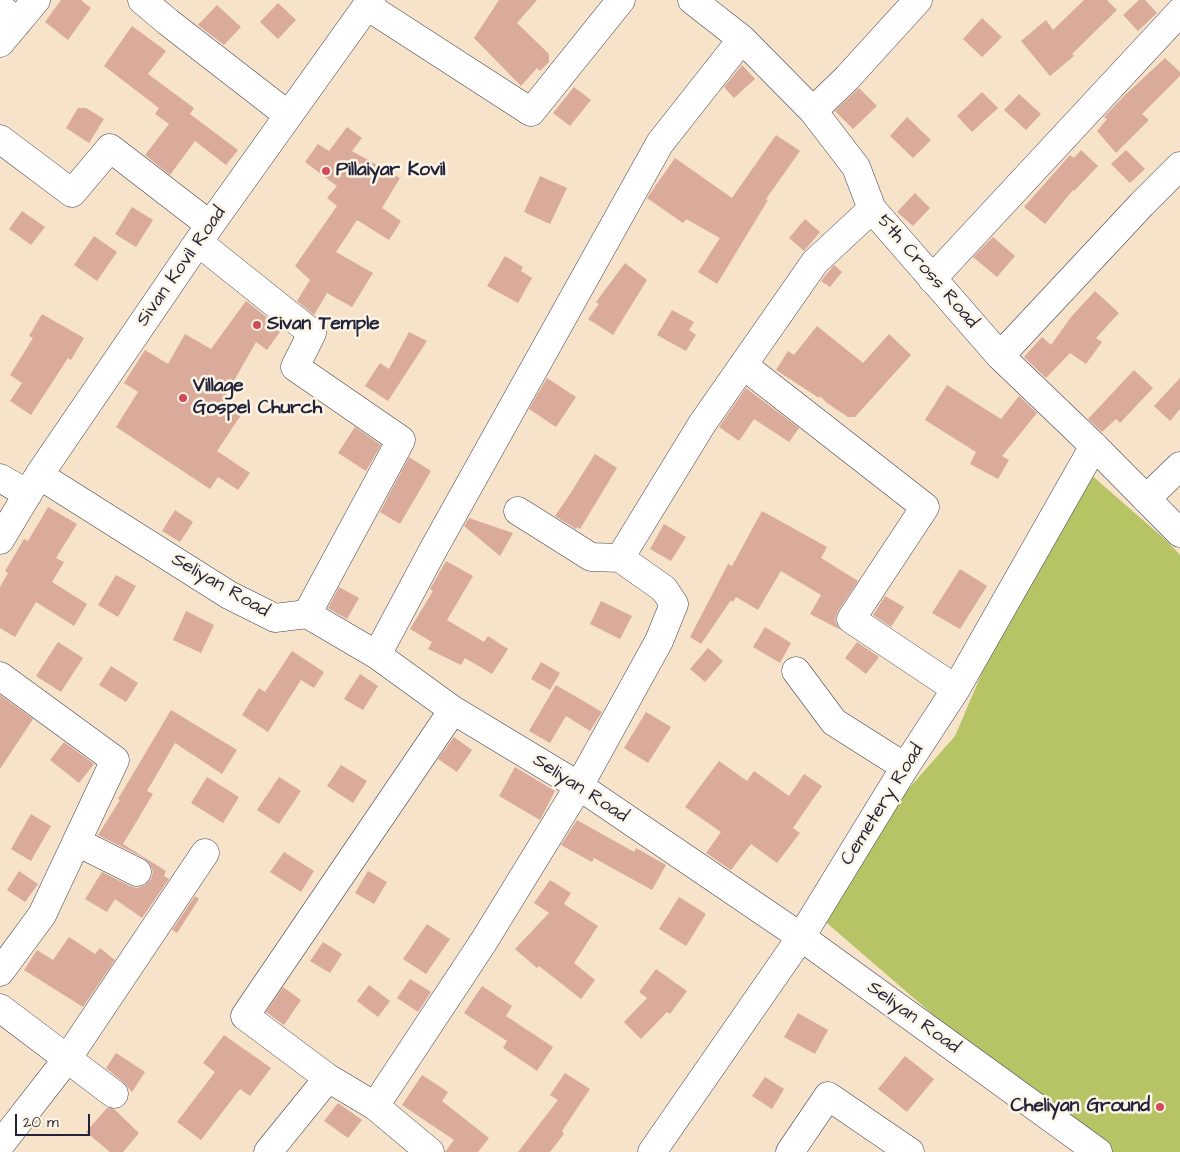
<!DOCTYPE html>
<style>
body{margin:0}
#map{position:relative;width:1180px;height:1152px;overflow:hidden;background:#f6e3ca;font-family:"Architects Daughter",sans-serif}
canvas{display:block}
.scale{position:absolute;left:15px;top:1114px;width:75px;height:22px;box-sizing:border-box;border:2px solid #22223b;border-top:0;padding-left:6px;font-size:15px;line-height:18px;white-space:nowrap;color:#22223b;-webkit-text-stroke:4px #fcf5e5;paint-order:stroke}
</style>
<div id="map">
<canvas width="1180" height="1152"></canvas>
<div class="scale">20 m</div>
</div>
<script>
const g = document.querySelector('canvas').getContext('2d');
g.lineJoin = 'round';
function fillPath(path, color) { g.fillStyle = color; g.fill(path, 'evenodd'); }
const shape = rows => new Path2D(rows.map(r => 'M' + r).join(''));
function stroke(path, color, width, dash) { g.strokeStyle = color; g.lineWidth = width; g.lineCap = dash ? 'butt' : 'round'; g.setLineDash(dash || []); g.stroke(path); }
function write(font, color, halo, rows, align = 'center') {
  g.font = font + ' "Architects Daughter",sans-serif'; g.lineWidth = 5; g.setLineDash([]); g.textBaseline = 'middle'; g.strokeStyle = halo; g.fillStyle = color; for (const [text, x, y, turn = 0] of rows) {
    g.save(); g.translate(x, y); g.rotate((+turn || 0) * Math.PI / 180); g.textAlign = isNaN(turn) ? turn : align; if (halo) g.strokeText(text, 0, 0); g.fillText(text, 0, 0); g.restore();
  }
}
const green = shape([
 [1089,473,1168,542,1180,555,1180,1152,1092,1152,806,905,955,736,1017,591]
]);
const building = shape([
 [61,0,81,0,91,8,68,40,45,22],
 [499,0,537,0,517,23,549,54,549,62,540,71,537,68,521,86,474,38],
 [1084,0,1107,0,1117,10,1072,54,1074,56,1050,76,1021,41,1046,20,1053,30],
 [1139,0,1145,0,1157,13,1138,31,1123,15],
 [278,3,296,20,278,39,260,22],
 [217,5,241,27,224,45,198,25],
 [982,18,1002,37,982,57,963,39],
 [132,26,166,51,148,74,194,108,190,114,238,150,226,165,195,141,170,175,145,155,169,124,155,114,159,108,104,66],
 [1165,58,1180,72,1180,76,1142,114,1149,120,1116,153,1097,131,1107,119,1104,117,1124,96],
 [742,65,755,79,734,98,724,87],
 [574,87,591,100,570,126,553,113],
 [859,88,877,106,853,129,835,111],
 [982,92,998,108,972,132,957,116],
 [1019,94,1041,114,1026,130,1004,110],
 [78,108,86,108,104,119,89,143,66,128],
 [907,117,931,140,913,158,890,136],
 [347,127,362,138,352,151,400,178,382,208,401,221,389,240,357,220,336,252,373,273,352,307,327,293,314,315,297,301,310,280,295,266,337,206,327,198,337,186,305,162,318,144,329,151],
 [776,135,800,151,766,199,768,200,717,284,698,272,720,238,686,219,683,223,647,198,675,158,732,198],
 [1081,150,1098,166,1074,191,1073,190,1045,224,1024,207,1070,155,1074,158],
 [1126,150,1145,169,1130,183,1111,164],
 [540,176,567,188,550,224,524,212],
 [915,193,930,208,913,226,897,212],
 [132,207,153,220,136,247,115,234],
 [22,211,45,227,31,245,9,229],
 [805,219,820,232,804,251,789,238],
 [94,236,117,252,97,281,74,265],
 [993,237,1015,256,997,277,973,257],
 [505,256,523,267,521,271,532,278,518,303,487,286],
 [625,263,647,280,613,335,588,319,599,304,596,302],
 [834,265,842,272,830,287,821,281],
 [1095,291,1119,313,1096,338,1102,342,1086,364,1070,353,1046,378,1024,357,1042,337,1051,345,1071,317],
 [246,301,282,329,267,350,256,342,223,400,243,412,217,451,250,473,238,490,218,477,210,489,116,427,138,392,124,383,145,350,168,364,185,334,211,349],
 [672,310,694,322,689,330,696,335,686,351,657,335],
 [42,314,84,338,71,360,68,358,31,415,10,401,22,383,10,375,33,338,29,336],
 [817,326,863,363,889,334,911,355,855,417,848,417,827,403,820,396,819,398,776,370,788,351,794,355],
 [409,332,427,341,388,401,365,386,380,363,389,369],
 [1134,370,1153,388,1120,423,1116,419,1102,432,1088,419],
 [547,378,576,397,556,427,529,409],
 [1180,378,1180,409,1170,421,1154,406],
 [947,385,1001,419,1019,396,1037,413,1002,456,1009,460,998,479,970,464,976,452,925,420],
 [746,388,799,428,789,442,754,419,739,441,719,427],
 [355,427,381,445,366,471,338,453],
 [595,454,617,468,580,529,577,527,576,529,555,516,570,494],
 [409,457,431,471,400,524,380,512],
 [48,507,77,524,56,558,64,562,52,582,87,604,74,626,36,602,15,637,0,628,0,587,8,573,5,571,24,539,28,541],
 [175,510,193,522,180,542,162,531],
 [762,511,827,547,821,558,858,581,838,611,835,619,837,625,841,630,810,614,821,595,781,571,758,610,736,597,733,602,731,600,701,644,690,637,728,564,732,566],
 [469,518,513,533,500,556,464,526],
 [664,524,686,537,671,561,650,549],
 [446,561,473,576,447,620,484,642,488,636,508,649,492,674,465,658,461,665,428,649,432,642,410,629,433,591,430,589],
 [960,569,987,586,960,629,932,613],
 [116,575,136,586,118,617,98,605],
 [339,587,359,598,347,619,328,608],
 [885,596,904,607,891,627,873,615],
 [601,601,632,616,620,639,590,624],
 [186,611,214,625,201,653,173,640],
 [765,627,791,643,780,663,753,647],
 [58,642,83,658,61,692,36,676],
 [857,642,879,657,866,674,845,658],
 [708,648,723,661,705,682,690,669],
 [292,651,324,672,314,688,301,680,268,732,242,715,259,688,265,692],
 [541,662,560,673,550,690,531,679],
 [111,666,138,683,126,702,99,685],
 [360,674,378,686,363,710,344,699],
 [556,685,602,712,590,731,566,716,550,743,529,731],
 [0,695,33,719,0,769],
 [171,710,237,750,222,774,175,743,147,791,153,794,123,844,166,871,164,876,169,879,142,918,115,899,107,912,85,899,102,872,130,886,137,888,145,885,151,879,153,872,150,864,144,858,98,835,120,800,118,799],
 [646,712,671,727,648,763,624,748],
 [454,737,472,750,457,772,438,759],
 [64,742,94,764,79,783,50,760],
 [719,761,747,781,754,771,789,796,804,774,822,786,793,828,800,833,777,863,751,844,731,870,706,853,721,832,685,807],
 [341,765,367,781,353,803,327,786],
 [515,767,555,791,540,820,499,796],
 [207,777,239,797,223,823,191,803],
 [279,777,301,791,279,824,257,810],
 [31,814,51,826,31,861,11,849],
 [577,820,634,852,636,848,666,865,652,890,594,858,592,862,561,845],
 [284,852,314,871,301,892,270,872],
 [19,871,38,884,25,902,7,890],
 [368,871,387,882,374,904,355,893],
 [550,880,571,893,564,904,598,926,574,963,595,980,581,999,539,966,537,968,515,949,549,913,534,903],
 [195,896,199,899,177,933,172,930],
 [679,897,706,914,686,946,659,929],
 [427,924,450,939,426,974,403,959],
 [69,937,95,954,100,948,115,960,83,1007,24,970,37,950,53,960],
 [323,942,342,954,330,973,310,961],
 [656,969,687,991,670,1014,667,1012,641,1039,624,1022,647,998,639,992],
 [410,979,431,992,418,1012,397,998],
 [369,985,390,1001,378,1017,357,1001],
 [482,986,512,1006,506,1016,553,1047,537,1071,503,1048,507,1041,464,1013],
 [283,987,301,1000,284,1025,266,1012],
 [798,1013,828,1030,815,1054,784,1037],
 [224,1035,271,1068,250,1096,240,1089,201,1140,177,1122,215,1072,203,1063],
 [116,1053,145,1072,132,1092,123,1082,106,1068],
 [905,1056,934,1079,907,1112,878,1089],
 [565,1073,590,1089,562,1131,564,1134,550,1152,518,1152,558,1100,550,1095],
 [422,1075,448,1092,442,1101,489,1138,478,1152,445,1152,454,1140,402,1105],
 [765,1077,784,1089,772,1109,752,1096],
 [338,1103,362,1120,348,1138,324,1121],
 [107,1108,114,1109,139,1133,123,1152,110,1152,86,1132]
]);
const minor = shape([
 [142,0,168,22,288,115],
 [692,0,742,39,813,111,856,167,872,209,1000,356,1094,446,1180,533],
 [367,6,531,112,621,0],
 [0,7,17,23],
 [0,43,36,0],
 [813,111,847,78,918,0],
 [0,139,72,193,110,148,210,225],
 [198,242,312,333,295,367,401,440,307,614],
 [932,279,1180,12],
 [1000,356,1142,204,1180,166],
 [743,365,925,507,851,619,956,689],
 [39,475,229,595,275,618,307,614,377,655,453,710,579,786,801,937,1098,1152],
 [0,478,28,494],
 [1146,499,1180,466],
 [518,511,591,557,620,558],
 [0,540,39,475,198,242,371,0],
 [377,655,433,550,660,143,742,39],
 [796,671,834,722,905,767],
 [0,676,115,760,42,915,0,972],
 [77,842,137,872],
 [0,1008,114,1094],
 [375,1106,484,941,579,786,659,641,674,604,664,589,620,558,702,424,815,262,872,209],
 [0,1145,67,1059,205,853],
 [268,1152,328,1078],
 [430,1152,375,1106,328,1078,245,1016,453,710],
 [652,1152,801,937,905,767,956,689,1094,446],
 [790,1152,828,1096,910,1152]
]);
const markers = [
 [326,171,5,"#d1495b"],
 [257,325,5,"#d1495b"],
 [183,398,5,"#d1495b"],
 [1160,1107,5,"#d1495b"]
];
const poiNames = [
 ["Pillaiyar Kovil",336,171],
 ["Sivan Temple",267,325],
 ["Village",193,387],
 ["Gospel Church",193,409],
 ["Cheliyan Ground",1150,1107,"right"]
];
const streetNames = [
 ["Sivan Kovil Road",182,267,-55],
 ["5th Cross Road",927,272,49],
 ["Seliyan Road",220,586,30],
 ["Seliyan Road",580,789,33],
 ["Cemetery Road",883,805,-58],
 ["Seliyan Road",913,1018,36]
];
fillPath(green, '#b7c465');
fillPath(building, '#daaa9b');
stroke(minor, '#423f50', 29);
stroke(minor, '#fff', 28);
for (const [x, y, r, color] of markers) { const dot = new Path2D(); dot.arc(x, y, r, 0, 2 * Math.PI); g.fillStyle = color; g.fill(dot); stroke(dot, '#fcf5e5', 2); }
write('bold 19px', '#22223b', '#fcf5e5', poiNames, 'left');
write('19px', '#22223b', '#fcf5e5', streetNames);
</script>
